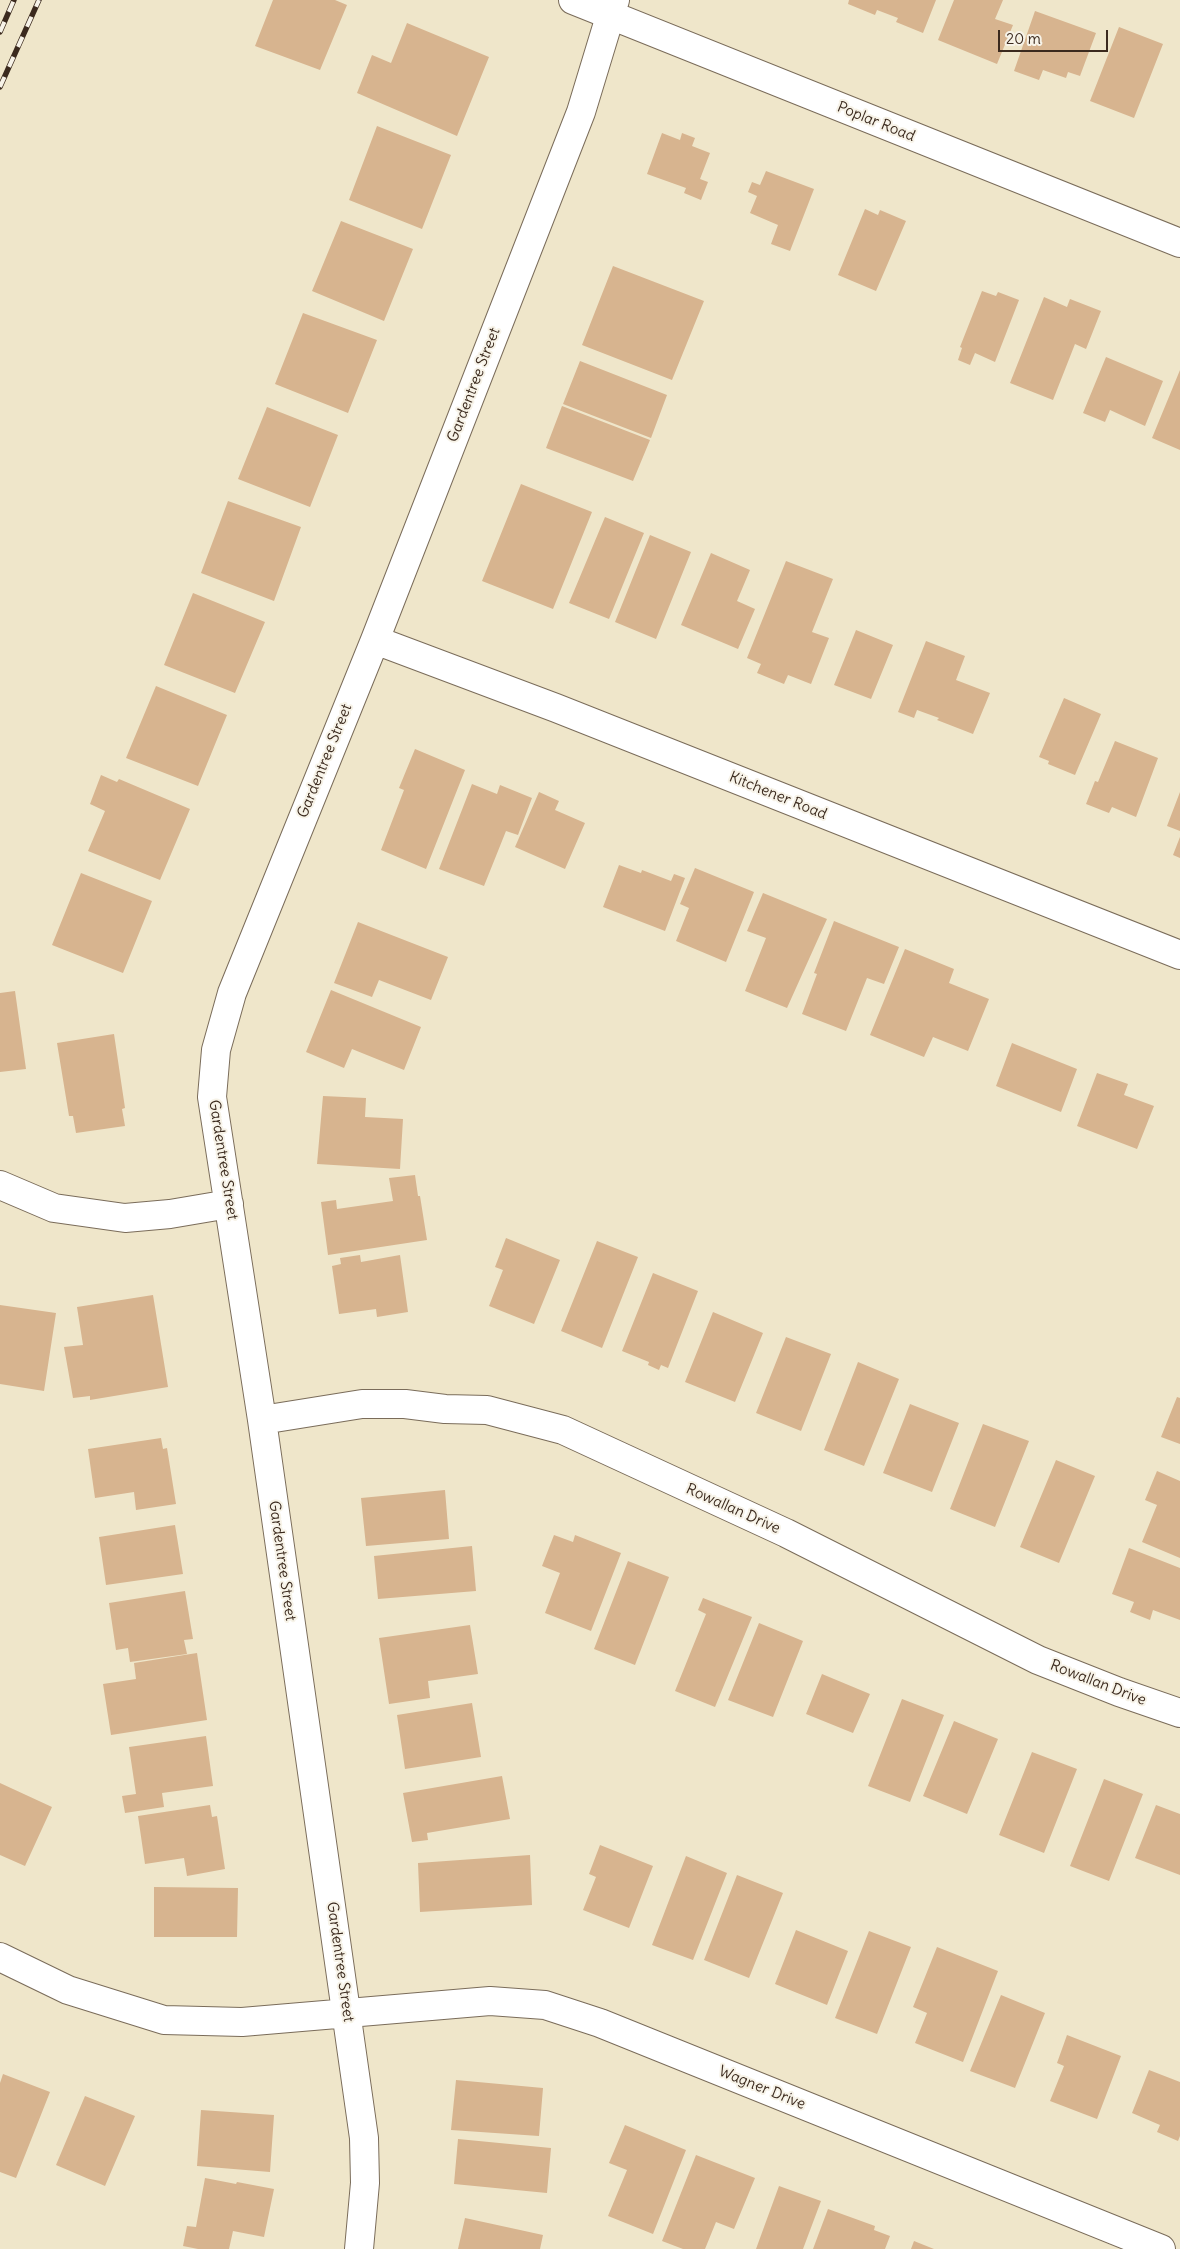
<!DOCTYPE html>
<style>
body{margin:0}
#map{position:relative;width:1180px;height:2249px;overflow:hidden;background:#efe6ca;font-family:Delius,sans-serif}
canvas{display:block}
.scale{position:absolute;left:998px;top:30px;width:110px;height:22px;box-sizing:border-box;border:2px solid #3b2a1e;border-top:0;padding-left:6px;font-size:15px;line-height:18px;white-space:nowrap;color:#3b2a1e;-webkit-text-stroke:4px #f7f3e8;paint-order:stroke}
</style>
<div id="map">
<canvas width="1180" height="2249"></canvas>
<div class="scale">20 m</div>
</div>
<script>
const g = document.querySelector('canvas').getContext('2d');
g.lineJoin = 'round';
function fillPath(path, color) { g.fillStyle = color; g.fill(path, 'evenodd'); }
const shape = rows => new Path2D(rows.map(r => 'M' + r).join(''));
function stroke(path, color, width, dash) { g.strokeStyle = color; g.lineWidth = width; g.lineCap = dash ? 'butt' : 'round'; g.setLineDash(dash || []); g.stroke(path); }
function write(font, color, halo, rows, align = 'center') {
  g.font = font + ' Delius,sans-serif'; g.lineWidth = 4; g.setLineDash([]); g.textBaseline = 'middle'; g.strokeStyle = halo; g.fillStyle = color; for (const [text, x, y, turn = 0] of rows) {
    g.save(); g.translate(x, y); g.rotate((+turn || 0) * Math.PI / 180); g.textAlign = isNaN(turn) ? turn : align; if (halo) g.strokeText(text, 0, 0); g.fillText(text, 0, 0); g.restore();
  }
}
const building = shape([
 [273,0,335,0,347,5,320,70,255,46],
 [849,0,936,0,923,33,896,22,898,18,877,10,875,15,848,4],
 [954,0,1003,0,995,19,1013,25,997,64,938,40],
 [1035,11,1096,33,1080,76,1068,72,1066,78,1043,70,1039,80,1014,71],
 [407,23,489,57,457,136,357,93,372,55,391,63],
 [1119,27,1163,44,1134,118,1090,101],
 [377,126,451,155,422,229,349,200],
 [662,133,680,140,682,133,695,138,692,146,710,153,700,179,708,182,701,200,684,193,686,188,647,174],
 [766,171,814,189,790,251,771,244,778,225,750,213,757,196,748,192,752,182,760,185],
 [865,209,878,215,880,210,906,221,876,291,838,275],
 [341,221,413,249,384,321,312,291],
 [613,266,704,301,672,380,582,345],
 [982,291,996,296,998,292,1019,300,995,362,975,353,970,365,958,360,962,348,960,347],
 [1044,297,1067,307,1070,299,1101,311,1086,349,1075,344,1053,400,1010,383],
 [303,313,377,340,348,413,275,384],
 [1106,357,1163,381,1145,426,1110,410,1105,422,1083,413],
 [580,361,667,395,651,438,563,404],
 [1180,370,1180,450,1152,438],
 [562,406,650,440,633,481,546,448],
 [267,407,338,435,310,507,238,479],
 [521,484,592,512,553,609,482,581],
 [228,501,301,527,274,601,201,573],
 [605,517,644,533,609,619,569,603],
 [650,535,691,552,656,639,615,622],
 [711,553,750,570,737,601,755,609,738,649,681,625],
 [786,561,833,579,812,632,829,638,811,684,788,675,784,684,757,673,761,664,747,658],
 [193,593,265,622,235,693,164,665],
 [856,630,893,645,871,699,834,685],
 [926,641,965,656,956,680,990,693,973,734,937,720,939,718,917,710,914,718,898,712],
 [156,686,227,715,198,786,126,758],
 [1064,698,1101,714,1075,775,1048,764,1049,761,1039,757],
 [1115,741,1158,758,1136,817,1112,807,1109,813,1086,804,1095,781,1098,782],
 [415,749,465,770,426,869,381,850,404,790,399,788],
 [101,775,117,782,119,779,190,809,160,880,88,851,105,811,90,804],
 [472,784,497,794,500,785,532,798,518,835,506,831,484,886,439,869],
 [539,792,559,801,555,810,585,823,565,869,515,847],
 [1180,792,1180,831,1167,826],
 [1180,837,1180,858,1173,855],
 [619,865,641,873,642,870,671,881,674,874,685,878,665,931,603,907],
 [695,868,754,892,726,962,676,941,689,908,680,904],
 [81,873,152,901,123,973,52,945],
 [763,893,827,919,787,1008,745,991,766,938,747,931],
 [834,921,899,947,884,984,867,978,846,1031,802,1014,817,974,814,973],
 [358,922,448,957,431,1000,379,980,372,997,334,983],
 [905,949,954,969,949,983,989,999,968,1051,933,1037,924,1057,870,1035],
 [331,990,421,1027,404,1070,352,1049,344,1068,306,1052],
 [15,991,26,1069,0,1072,0,993],
 [114,1034,125,1108,122,1109,125,1126,76,1133,73,1116,69,1116,57,1043],
 [1012,1043,1077,1069,1061,1112,996,1086],
 [1097,1073,1128,1084,1124,1095,1154,1106,1137,1149,1077,1126],
 [323,1096,366,1098,365,1117,403,1119,400,1169,317,1164],
 [415,1175,418,1196,420,1196,427,1240,328,1255,321,1202,336,1200,337,1209,393,1201,389,1178],
 [506,1238,560,1260,534,1324,489,1306,503,1270,495,1267],
 [597,1241,638,1257,602,1348,561,1331],
 [360,1255,361,1262,400,1255,408,1312,377,1317,376,1309,339,1314,332,1266,341,1264,340,1258],
 [653,1273,698,1291,668,1368,661,1365,659,1370,648,1365,649,1362,622,1351],
 [153,1295,168,1387,90,1400,90,1396,73,1398,64,1347,83,1345,77,1307],
 [0,1305,56,1313,44,1391,0,1384],
 [713,1312,763,1333,735,1402,685,1382],
 [786,1337,831,1354,801,1431,756,1413],
 [858,1362,899,1379,864,1466,824,1450],
 [1177,1397,1180,1398,1180,1444,1161,1437],
 [910,1404,959,1423,932,1492,883,1473],
 [983,1424,1029,1441,995,1527,950,1509],
 [161,1438,163,1449,167,1448,176,1504,136,1510,134,1492,95,1498,88,1449],
 [1056,1460,1095,1476,1059,1563,1020,1547],
 [1157,1471,1180,1481,1180,1558,1142,1542,1157,1505,1145,1500],
 [445,1490,449,1539,366,1546,361,1498],
 [175,1525,183,1574,106,1585,99,1537],
 [554,1535,573,1542,575,1535,621,1553,591,1631,545,1613,560,1573,542,1566],
 [472,1546,476,1591,378,1599,374,1556],
 [1129,1548,1180,1568,1180,1620,1153,1610,1150,1620,1130,1612,1134,1602,1112,1594],
 [628,1561,669,1577,635,1665,594,1649],
 [185,1591,193,1639,184,1640,187,1654,130,1662,128,1648,116,1650,109,1603],
 [703,1598,752,1617,715,1707,675,1691,706,1614,698,1610],
 [759,1623,803,1641,773,1717,728,1700],
 [470,1625,478,1674,428,1681,430,1698,389,1704,379,1638],
 [197,1653,207,1720,111,1735,103,1684,136,1679,134,1663],
 [822,1674,870,1694,853,1733,806,1714],
 [902,1699,944,1715,910,1802,868,1786],
 [472,1703,481,1757,405,1769,397,1715],
 [954,1721,998,1739,967,1814,923,1796],
 [206,1736,213,1786,162,1793,164,1807,125,1813,122,1796,136,1794,129,1747],
 [1032,1752,1077,1769,1044,1853,999,1835],
 [502,1776,510,1819,427,1833,428,1840,412,1842,403,1793],
 [1104,1779,1143,1794,1109,1881,1070,1866],
 [0,1783,52,1807,25,1866,0,1855],
 [210,1805,212,1817,217,1816,225,1869,187,1876,184,1858,145,1864,138,1816],
 [1156,1805,1180,1814,1180,1875,1135,1858],
 [600,1845,653,1866,629,1928,583,1910,596,1877,589,1874],
 [530,1855,532,1905,420,1912,418,1863],
 [686,1856,727,1873,693,1960,652,1945],
 [737,1875,783,1893,749,1978,704,1960],
 [154,1887,238,1888,237,1937,154,1937],
 [796,1930,848,1951,827,2005,775,1984],
 [869,1931,911,1947,877,2034,835,2018],
 [937,1947,998,1971,963,2062,915,2043,927,2013,913,2007],
 [1001,1995,1045,2013,1015,2088,970,2071],
 [1067,2035,1121,2056,1097,2119,1050,2101,1064,2066,1057,2063],
 [1149,2070,1180,2082,1180,2136,1178,2141,1157,2132,1160,2125,1132,2113],
 [3,2074,50,2092,16,2178,0,2172,0,2083],
 [456,2080,543,2088,539,2136,451,2130],
 [85,2096,135,2116,105,2186,56,2165],
 [201,2110,274,2115,270,2172,197,2166],
 [625,2125,686,2150,653,2234,608,2216,627,2170,609,2163],
 [458,2139,551,2148,547,2193,454,2184],
 [696,2155,755,2178,734,2229,716,2222,705,2249,683,2249,662,2241],
 [205,2178,236,2184,237,2182,274,2189,264,2237,233,2231,229,2249,198,2249,183,2246,187,2226,196,2227],
 [779,2186,821,2201,803,2249,756,2249],
 [828,2209,875,2226,874,2230,890,2236,885,2249,813,2249],
 [465,2218,543,2235,540,2249,458,2249],
 [914,2241,934,2249,911,2249]
]);
const minor = shape([
 [573,0,1180,243],
 [375,640,556,708,1180,955],
 [0,1185,54,1208,125,1218,170,1214,229,1204],
 [262,1420,362,1404,405,1404,445,1409,487,1410,563,1430,786,1533,1038,1660,1119,1692,1180,1713],
 [0,1957,68,1990,164,2020,242,2022,490,2001,545,2005,600,2023,1161,2249],
 [359,2249,365,2183,364,2138,262,1420,212,1097,216,1050,232,993,375,640,581,112,615,0]
]);
const rail = shape([
 [0,32,14,0],
 [0,87,39,0]
]);
const streetNames = [
 ["Poplar Road",876,122,22],
 ["Gardentree Street",474,385,-69],
 ["Gardentree Street",325,761,-68],
 ["Kitchener Road",778,796,22],
 ["Gardentree Street",223,1160,81],
 ["Rowallan Drive",733,1509,24],
 ["Gardentree Street",282,1561,82],
 ["Rowallan Drive",1098,1683,21],
 ["Gardentree Street",340,1962,82],
 ["Wagner Drive",762,2088,22]
];
fillPath(building, '#d7b48f');
stroke(minor, '#7a6c5a', 30);
stroke(minor, '#fff', 28);
stroke(rail, '#3b2a1e', 5.5);
stroke(rail, '#f7f3e8', 4, [11]);
write('15px', '#3b2a1e', '#f7f3e8', streetNames);
</script>
